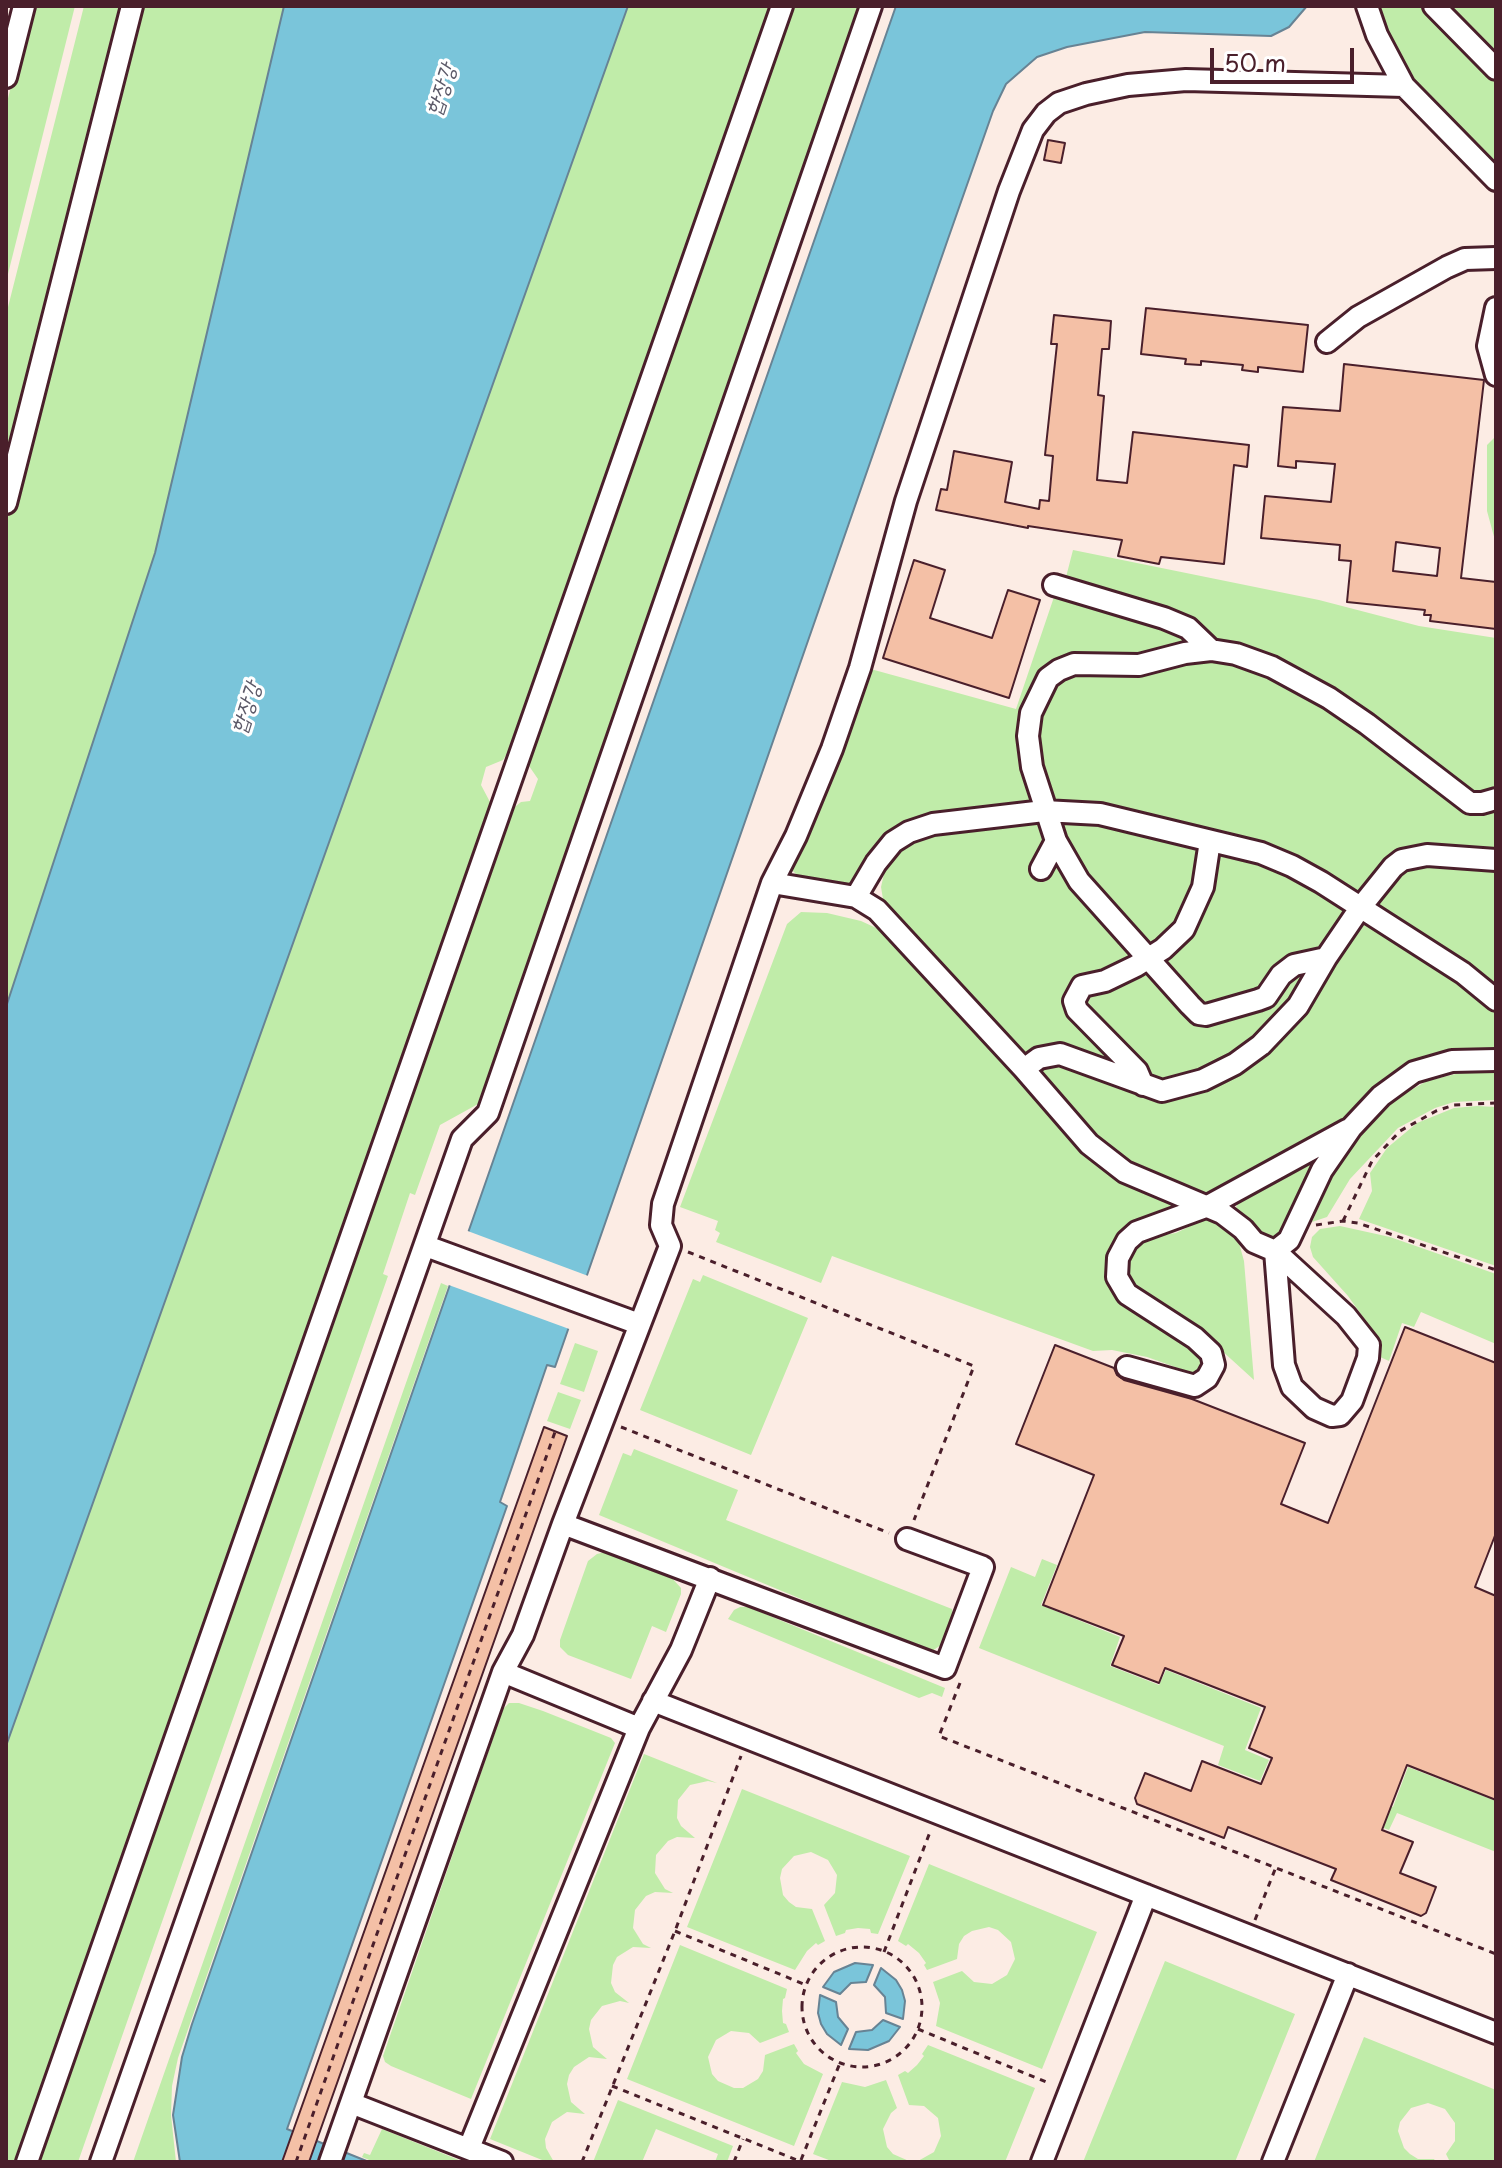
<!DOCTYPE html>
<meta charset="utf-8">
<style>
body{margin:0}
#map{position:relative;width:1502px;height:2168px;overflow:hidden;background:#fcece4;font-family:"Playpen Sans",sans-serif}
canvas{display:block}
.frame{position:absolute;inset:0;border:8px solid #4a1f2b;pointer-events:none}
.scale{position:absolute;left:1210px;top:48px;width:144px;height:36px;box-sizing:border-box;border:4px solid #4a1f2b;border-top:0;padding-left:10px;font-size:24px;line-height:28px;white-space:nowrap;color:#4a1f2b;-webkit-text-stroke:6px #fff;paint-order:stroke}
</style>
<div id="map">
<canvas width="1502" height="2168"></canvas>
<div class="frame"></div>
<div class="scale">50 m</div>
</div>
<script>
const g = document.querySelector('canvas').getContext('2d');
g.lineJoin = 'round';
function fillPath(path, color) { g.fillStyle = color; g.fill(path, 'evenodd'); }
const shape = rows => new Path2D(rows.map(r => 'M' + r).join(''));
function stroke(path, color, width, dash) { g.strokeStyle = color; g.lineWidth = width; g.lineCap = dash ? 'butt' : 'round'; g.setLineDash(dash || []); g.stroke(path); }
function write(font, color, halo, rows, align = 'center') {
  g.font = font + ' "Playpen Sans","Poor Story",sans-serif'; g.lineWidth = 6; g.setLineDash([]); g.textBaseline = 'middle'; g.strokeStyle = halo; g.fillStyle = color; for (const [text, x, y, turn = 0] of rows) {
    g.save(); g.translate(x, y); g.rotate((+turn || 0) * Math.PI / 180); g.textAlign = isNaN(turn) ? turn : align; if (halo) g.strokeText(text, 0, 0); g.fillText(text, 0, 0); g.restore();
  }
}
const green = shape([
 [32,6,75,6,6,282,6,106],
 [84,6,127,6,6,481,6,315],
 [137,6,284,6,155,553,6,1007,6,525],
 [628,6,774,6,515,740,503,760,486,767,481,785,490,802,489,815,17,2162,6,2162,6,1746],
 [791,6,862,6,478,1104,440,1125,415,1195,410,1193,383,1274,388,1276,78,2162,37,2162,511,810,521,802,530,801,538,779,529,766,528,753],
 [1376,6,1427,6,1496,77,1496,173,1403,74],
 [1442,6,1496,6,1496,56],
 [1496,436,1496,544,1487,511,1487,445],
 [1073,550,1319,600,1419,626,1496,638,1496,792,1481,797,1418,759,1214,645,1170,610,1066,577],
 [1055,594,1178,629,1185,637,1183,646,1162,655,1096,658,1035,692,1034,801,1030,807,933,819,849,883,838,886,802,879,797,875,790,868,867,668,1016,709],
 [1235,658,1326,702,1451,795,1496,804,1496,855,1425,851,1359,901,1323,878,1056,802,1046,793,1040,777,1036,714,1061,675,1184,659],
 [1054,818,1094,820,1205,845,1186,917,1151,951,1082,877],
 [1039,819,1046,833,1030,873,1045,882,1057,855,1139,958,1074,990,1125,1065,1023,1061,884,905,881,887,886,865,898,848,932,831],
 [1215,846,1260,858,1352,910,1322,954,1265,992,1207,1011,1157,959,1175,946],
 [1405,864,1496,865,1496,994,1368,906],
 [801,912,827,913,861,921,885,932,899,942,1077,1142,1190,1206,1142,1220,1110,1279,1192,1342,1206,1363,1202,1371,1195,1374,1147,1357,1112,1350,1093,1351,832,1256,821,1283,716,1242,720,1233,715,1230,718,1221,680,1207,787,924],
 [1361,916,1460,977,1496,1009,1496,1051,1463,1051,1412,1065,1389,1077,1371,1092,1340,1125,1205,1197,1156,1180,1092,1141,1037,1077,1037,1067,1050,1059,1147,1093,1237,1068],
 [1319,964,1256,1044,1200,1077,1150,1084,1080,1007,1081,994,1142,967,1196,1017],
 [1464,1072,1496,1072,1496,1100,1454,1102,1435,1108,1398,1128,1350,1179,1327,1217,1312,1222,1343,1153,1381,1107,1427,1081],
 [1477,1106,1496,1107,1496,1266,1359,1219,1372,1191,1370,1173,1387,1148,1417,1123,1454,1108],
 [1325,1149,1282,1232,1270,1239,1257,1235,1243,1221,1236,1207,1242,1198],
 [1209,1217,1229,1227,1239,1243,1244,1261,1254,1380,1209,1339,1132,1291,1124,1275,1125,1261,1134,1246,1144,1238,1176,1233],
 [1340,1226,1390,1237,1496,1274,1496,1344,1421,1312,1414,1327,1402,1323,1389,1361,1380,1357,1380,1341,1348,1296,1313,1257,1310,1247,1312,1237,1320,1229],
 [703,1275,808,1318,751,1455,640,1410,693,1279,700,1282],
 [441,1283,448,1286,178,2058,172,2086,171,2115,176,2162,133,2162],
 [575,1343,598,1351,584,1392,560,1384],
 [558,1392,581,1400,570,1429,547,1421],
 [634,1449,738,1490,726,1520,952,1609,953,1616,941,1645,932,1651,924,1650,599,1515,623,1453,631,1456],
 [605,1552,670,1576,681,1588,681,1594,666,1632,652,1626,631,1679,568,1655,560,1647,560,1640,588,1561,597,1554],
 [1042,1559,1057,1565,1041,1605,1120,1637,1110,1666,1159,1685,1166,1670,1261,1708,1245,1750,1269,1760,1260,1781,1218,1765,1224,1746,979,1648,1011,1567,1035,1577],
 [740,1607,748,1607,945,1688,942,1697,932,1693,919,1698,728,1619,734,1610],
 [509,1703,519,1703,543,1711,611,1738,615,1743,471,2099,391,2066,385,2062,383,2056,503,1709],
 [644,1754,717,1783,708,1781,690,1785,678,1800,677,1818,681,1826,695,1838,677,1837,668,1841,656,1855,655,1873,665,1889,673,1893,655,1892,646,1896,635,1910,633,1928,643,1944,651,1948,633,1947,617,1957,613,1965,611,1983,615,1992,629,2003,620,2001,602,2006,591,2020,589,2029,593,2047,607,2059,589,2057,574,2067,569,2075,567,2084,571,2102,585,2114,567,2112,552,2122,545,2139,546,2148,554,2162,547,2162,490,2139],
 [1408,1767,1496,1801,1496,1852,1397,1813,1389,1830,1362,1820,1371,1798,1393,1807],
 [742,1789,910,1856,878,1934,871,1933,870,1929,858,1928,846,1930,845,1933,836,1936,824,1905,835,1893,837,1875,828,1860,811,1852,794,1856,782,1869,780,1878,783,1895,789,1902,796,1907,812,1909,825,1941,818,1945,816,1943,807,1951,795,1970,687,1927],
 [929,1864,1097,1932,1042,2069,936,2026,940,2003,933,1982,962,1971,974,1982,992,1984,1007,1975,1015,1959,1011,1942,998,1930,989,1927,972,1931,964,1936,959,1944,957,1959,927,1970,924,1965,926,1963,919,1953,908,1944,906,1946,898,1941],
 [680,1945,787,1989,785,1998,783,1999,782,2011,783,2023,786,2024,789,2032,760,2043,749,2033,731,2031,716,2040,708,2057,712,2074,718,2081,734,2088,743,2088,758,2079,763,2071,765,2055,794,2044,798,2051,796,2053,804,2064,823,2074,794,2146,627,2079],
 [1165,1961,1295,2014,1235,2162,1083,2162],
 [1364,2037,1496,2090,1496,2162,1450,2162,1446,2154,1455,2141,1455,2123,1445,2109,1428,2103,1411,2108,1400,2122,1398,2131,1404,2148,1410,2154,1418,2159,1434,2159,1436,2162,1314,2162],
 [928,2045,1035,2088,1005,2162,834,2162,813,2154,842,2082,865,2087,886,2080,897,2108,891,2113,883,2129,887,2147,893,2154,909,2161,918,2161,934,2152,941,2136,938,2118,924,2106,909,2105,898,2075,905,2071,908,2073,917,2065,924,2056,922,2054],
 [618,2100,733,2146,727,2162,715,2162,718,2154,656,2129,642,2162,593,2162],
 [382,2129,464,2162,374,2162,362,2157,364,2153,370,2155]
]);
const water = shape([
 [284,6,628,6,6,1746,6,1007,155,553,284,6],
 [896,6,1307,6,1289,27,1271,36,1145,32,1067,47,1037,57,1006,84,993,111,949,236,555,1367,547,1365,500,1502,507,1506,287,2129,369,2162,180,2162,173,2115,182,2057,192,2024,896,6],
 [855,1963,873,1965,866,1982,851,1983,840,1994,823,1987,834,1972,855,1963],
 [881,1968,896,1980,902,1990,905,2001,903,2019,886,2013,885,1997,874,1985,881,1968],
 [820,1995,836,2002,838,2017,848,2029,841,2045,827,2034,821,2024,818,2013,820,1995],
 [883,2020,900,2027,889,2041,868,2050,849,2049,856,2032,872,2030,883,2020]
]);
const pier = shape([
 [465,1230,591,1277,572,1330,446,1284]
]);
const building = shape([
 [1048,140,1065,143,1061,163,1044,160,1048,140],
 [1146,308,1308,325,1303,372,1258,367,1258,372,1242,370,1243,365,1201,361,1201,365,1185,364,1186,359,1141,354,1146,308],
 [1054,315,1111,321,1109,349,1102,349,1098,395,1104,396,1097,480,1127,483,1133,432,1249,445,1247,467,1234,465,1224,564,1161,557,1159,564,1118,556,1122,540,1028,526,1028,528,936,510,941,489,947,490,954,451,1012,462,1005,502,1039,509,1040,500,1049,501,1053,456,1045,455,1057,344,1051,344,1054,315],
 [1344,364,1484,380,1461,578,1496,582,1496,629,1430,621,1431,615,1424,615,1425,610,1347,602,1351,561,1339,560,1340,545,1261,538,1265,496,1331,502,1335,464,1296,461,1296,468,1278,466,1283,407,1340,411,1344,364],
 [1396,542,1440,548,1437,576,1393,571,1396,542],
 [914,560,945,570,930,618,992,638,1008,590,1040,600,1009,698,883,658,914,560],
 [1405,1327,1496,1363,1496,1533,1475,1587,1496,1596,1496,1800,1407,1765,1382,1830,1413,1842,1400,1873,1436,1887,1426,1913,1421,1916,1331,1880,1336,1869,1228,1827,1224,1838,1137,1804,1135,1798,1145,1773,1191,1791,1202,1761,1261,1784,1272,1758,1249,1748,1265,1707,1165,1668,1159,1683,1112,1665,1124,1636,1043,1605,1094,1475,1016,1444,1055,1345,1114,1368,1117,1375,1124,1380,1192,1399,1305,1443,1281,1504,1328,1523,1405,1327],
 [544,1427,567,1436,309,2162,282,2162,544,1427]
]);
const path = shape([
 [1343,1221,1372,1161,1400,1131,1436,1111,1454,1105,1496,1103],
 [1316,1225,1343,1221,1358,1223,1496,1270],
 [688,1252,974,1366,914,1520],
 [621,1427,889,1533],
 [960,1683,939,1736,1496,1954],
 [1255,1920,1276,1867],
 [675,1931,806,1985],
 '802 2007a60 60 0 1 1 120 0a60 60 0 1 1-120 0Z',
 [884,1952,930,1832],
 [918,2029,1051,2084],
 [612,2086,802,2162],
 [801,2160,840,2063],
 [296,2162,555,1432],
 [582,2162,675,1931,741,1756],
 [734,2162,743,2139]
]);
const minor = shape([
 [1367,6,1377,35,1404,86,1496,180],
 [1434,6,1496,69],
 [6,77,24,6],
 [1496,308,1488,346,1496,375],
 [1327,342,1358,317,1447,267,1465,259,1496,258],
 [6,503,132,6],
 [1054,585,1164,618,1188,628,1211,650],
 [1041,869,1056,841],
 [772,883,796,836,832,749,860,668,906,501,1009,191,1033,130,1046,113,1059,103,1086,94,1128,85,1186,80,1404,86],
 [856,897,876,863,893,842,909,832,933,824,1044,811,1100,814,1261,853,1292,866,1321,882,1463,973,1496,1000],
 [1326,958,1294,965,1281,975,1266,997,1258,1000,1206,1015,1199,1014,1190,1005,1079,881,1056,841,1032,767,1028,736,1031,713,1048,678,1059,670,1074,664,1139,665,1185,653,1211,650,1236,654,1272,667,1329,698,1367,724,1470,803,1482,803,1496,799],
 [1024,1069,1039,1058,1060,1054,1162,1091,1203,1080,1235,1064,1261,1045,1298,1006,1326,958,1360,908,1393,867,1402,860,1427,855,1496,860],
 [1143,1085,1137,1071,1077,1010,1074,1001,1082,986,1105,981,1136,966,1163,949,1184,929,1203,887,1210,841],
 [426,1246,639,1324],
 [1275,1251,1346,1316,1369,1345,1368,1358,1352,1401,1340,1415,1332,1416,1314,1408,1292,1387,1284,1365,1275,1251],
 [1127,1367,1195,1386,1207,1378,1214,1365,1211,1353,1195,1338,1127,1294,1117,1277,1118,1258,1127,1241,1137,1232,1208,1206,1347,1130],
 [563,1524,945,1668,983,1567,907,1539],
 [503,1672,639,1728],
 [653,1701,1496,2033],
 [351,2103,502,2162],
 [469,2148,639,1728,681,1650,710,1578],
 [27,2162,782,6],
 [101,2162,462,1139,488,1113,871,6],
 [330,2162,503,1672,523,1635,563,1524,670,1246,661,1225,663,1204,772,883,856,897,877,910,1024,1069,1089,1144,1125,1172,1222,1213,1243,1229,1254,1242,1275,1251,1289,1240,1322,1170,1351,1128,1381,1096,1414,1072,1452,1061,1496,1060],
 [1042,2162,1146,1895],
 [1273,2162,1348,1974]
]);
const waterNames = [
 ["합장강",442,90,-72],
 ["합장강",247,708,-72]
];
fillPath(green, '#c0eca9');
fillPath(water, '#7ac5da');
stroke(water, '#678394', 2);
fillPath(pier, '#fcece4');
fillPath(building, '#f4c0a6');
stroke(building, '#4a1f2b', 2);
stroke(minor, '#4a1f2b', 26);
stroke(path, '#4a1f2b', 3, [6, 6]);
stroke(minor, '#fff', 20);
write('italic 22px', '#5b5968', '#fff', waterNames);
</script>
